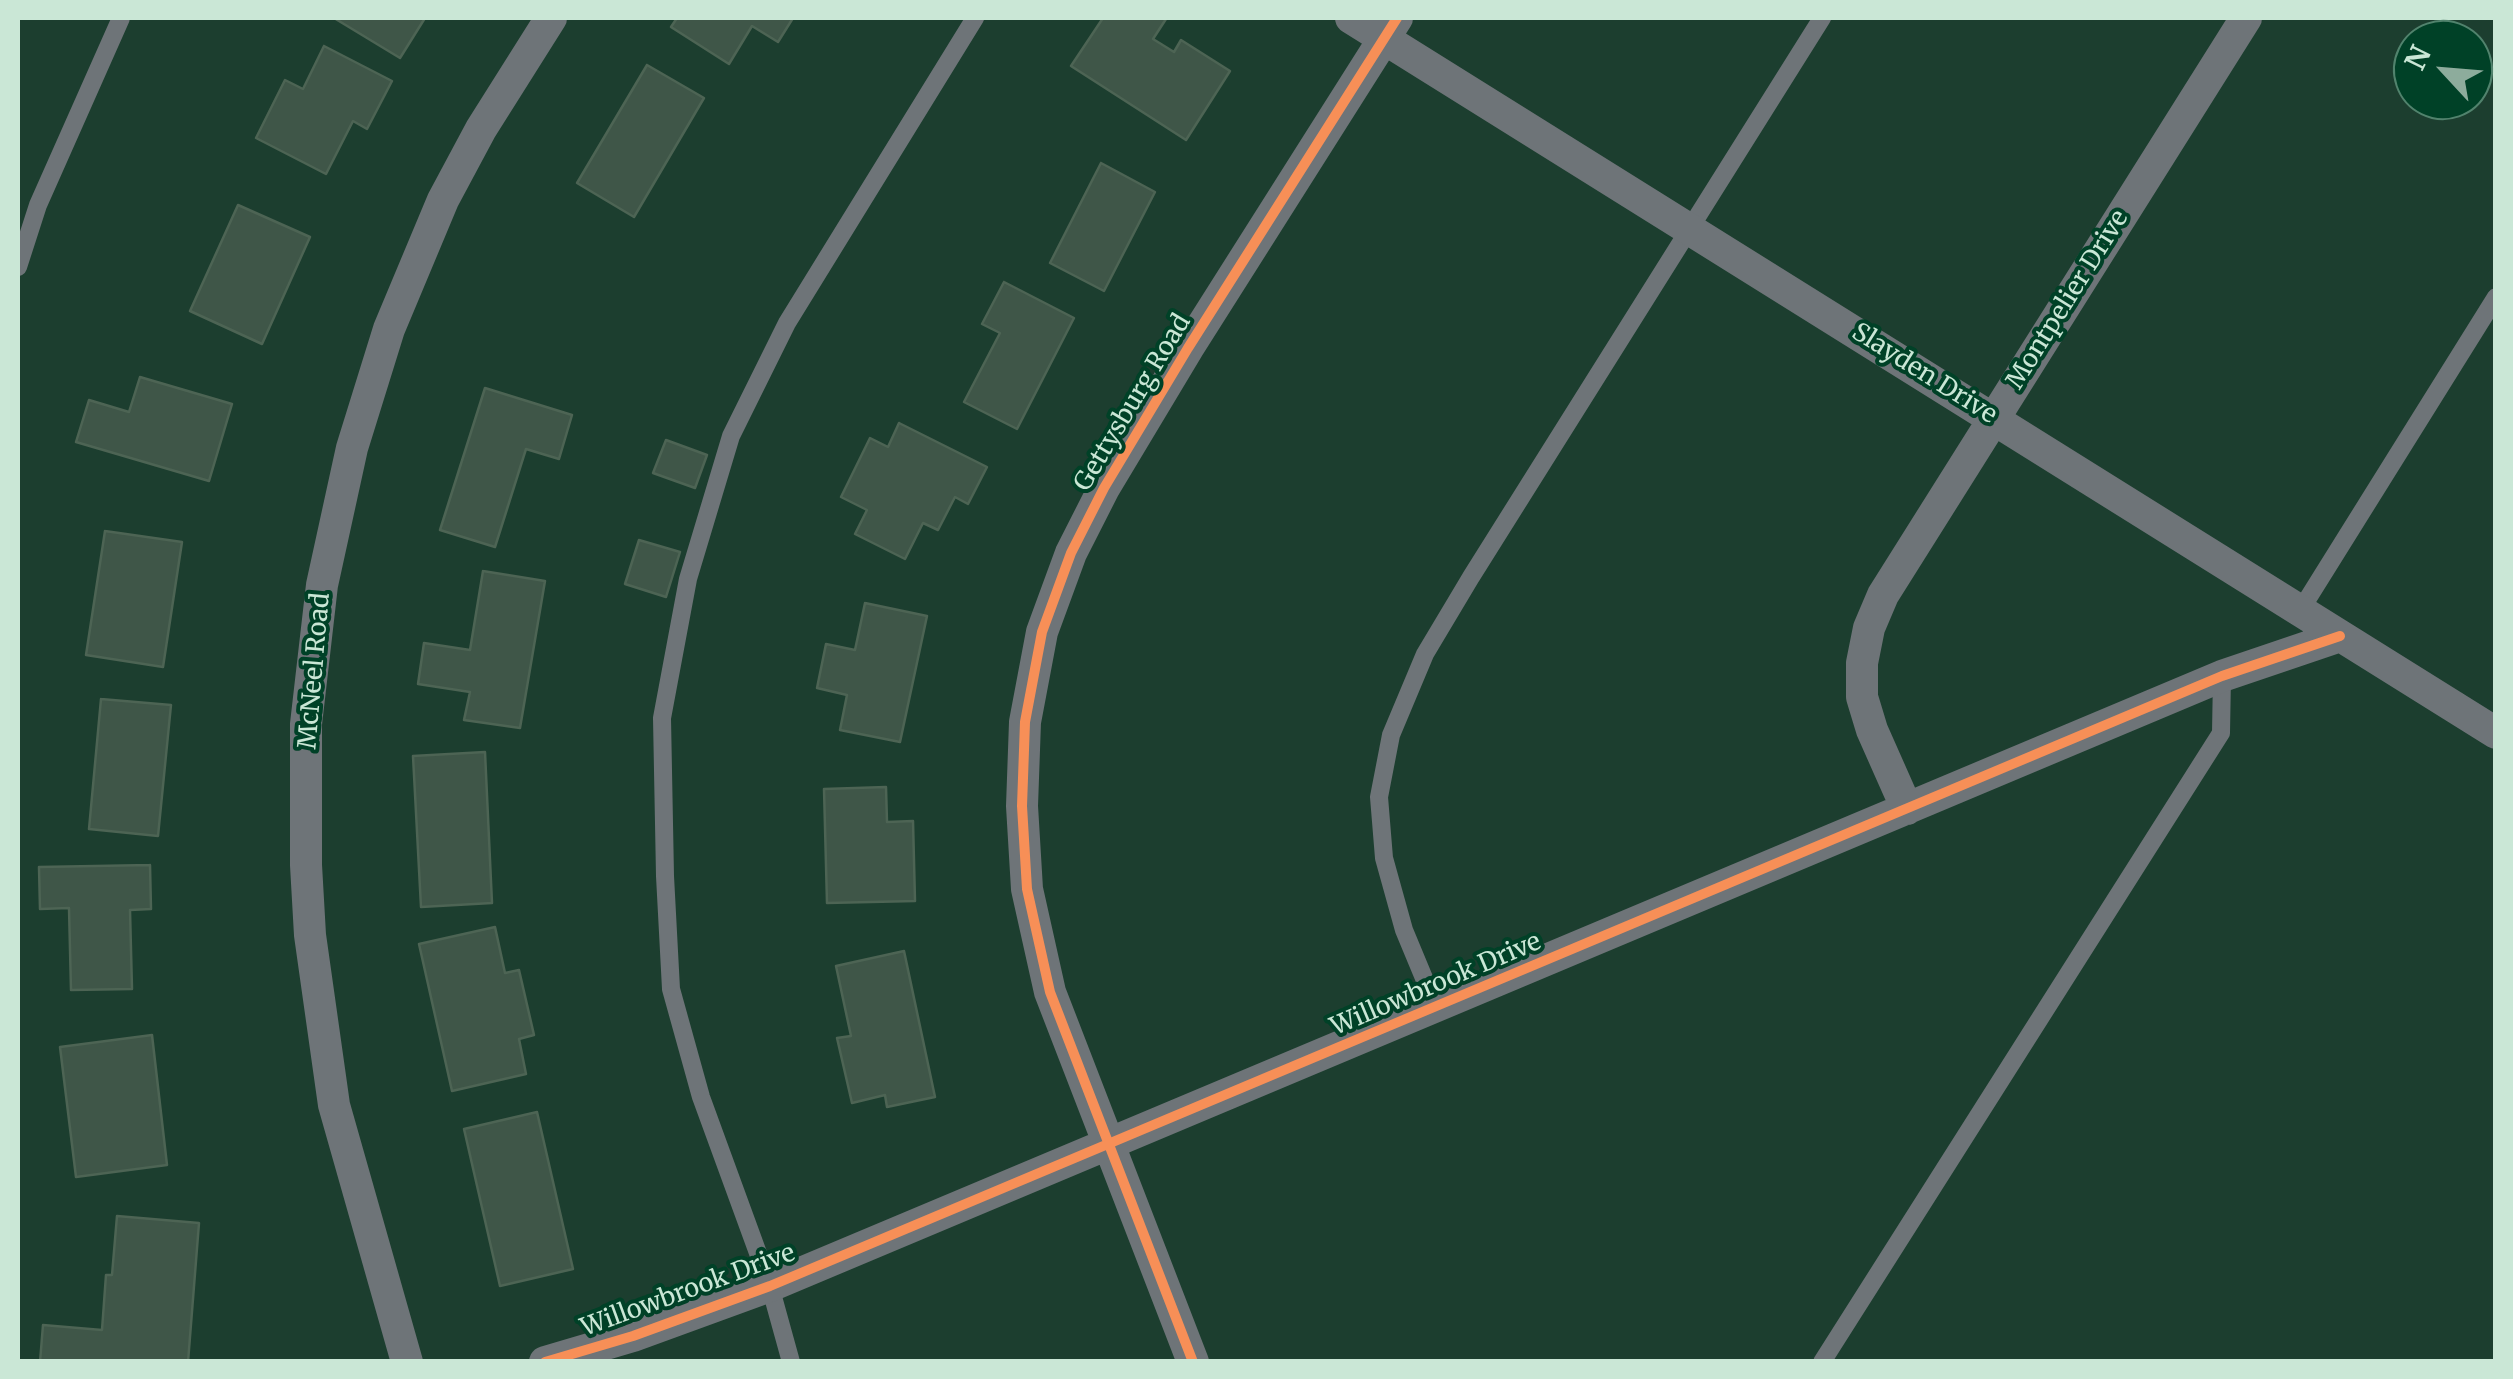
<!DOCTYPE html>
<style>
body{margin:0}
#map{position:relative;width:2513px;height:1379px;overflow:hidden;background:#1c3e2f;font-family:Merriweather,serif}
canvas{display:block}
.frame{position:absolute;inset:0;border:20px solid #cae7d6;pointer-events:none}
.north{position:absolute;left:2393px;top:20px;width:100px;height:100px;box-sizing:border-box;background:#004127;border:2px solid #51836d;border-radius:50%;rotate:296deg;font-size:28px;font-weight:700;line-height:40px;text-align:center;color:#cae7d6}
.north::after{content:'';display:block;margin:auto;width:35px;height:45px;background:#8dac9c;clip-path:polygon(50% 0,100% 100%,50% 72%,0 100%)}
</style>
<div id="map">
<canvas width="2513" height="1379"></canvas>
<div class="frame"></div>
<div class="north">N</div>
</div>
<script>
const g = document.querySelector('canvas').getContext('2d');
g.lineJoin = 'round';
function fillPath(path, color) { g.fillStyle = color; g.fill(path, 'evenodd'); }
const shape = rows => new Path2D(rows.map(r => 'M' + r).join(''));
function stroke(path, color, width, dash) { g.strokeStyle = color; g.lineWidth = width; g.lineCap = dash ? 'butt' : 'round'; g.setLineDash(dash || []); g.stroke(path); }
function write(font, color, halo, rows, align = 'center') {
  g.font = font + ' Merriweather,serif'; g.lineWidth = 8; g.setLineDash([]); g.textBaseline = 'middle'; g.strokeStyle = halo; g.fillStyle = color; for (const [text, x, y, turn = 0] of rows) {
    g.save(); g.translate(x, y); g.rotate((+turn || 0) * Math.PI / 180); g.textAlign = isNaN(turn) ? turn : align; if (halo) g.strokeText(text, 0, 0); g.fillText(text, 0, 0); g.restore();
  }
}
const building = shape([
 [334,18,425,18,400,58,334,18],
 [677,18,793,18,778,42,752,26,729,64,671,27,677,18],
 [1103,18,1163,18,1166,19,1153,39,1174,52,1181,40,1230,71,1186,140,1071,66,1103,18],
 [324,46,392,81,367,129,353,121,326,174,256,138,285,80,303,89,324,46],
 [647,65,704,98,634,217,577,183,647,65],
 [1101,163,1155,192,1104,291,1050,263,1101,163],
 [238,205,310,237,262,344,190,311,238,205],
 [1004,282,1074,318,1017,429,964,402,1000,333,982,324,1004,282],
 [140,377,232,404,209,481,76,442,89,400,129,412,140,377],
 [485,388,572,415,559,459,526,449,495,547,440,530,485,388],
 [899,423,987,467,968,504,955,497,938,530,923,523,905,559,855,534,867,510,841,497,870,438,888,447,899,423],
 [666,440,707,455,695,488,653,473,666,440],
 [105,531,182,542,163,667,86,655,105,531],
 [639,540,680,552,666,597,625,584,639,540],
 [483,571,545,581,520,728,464,720,470,692,418,684,424,643,470,650,483,571],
 [865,603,927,616,900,742,840,730,847,695,817,688,826,644,855,650,865,603],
 [101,699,171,705,158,836,89,829,101,699],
 [485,752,492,903,421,907,413,756,485,752],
 [886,787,887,822,913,821,915,901,827,903,824,789,886,787],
 [150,865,151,909,130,910,132,989,71,990,69,908,40,909,39,867,150,865],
 [495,927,505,973,519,970,534,1035,519,1039,526,1074,452,1091,419,944,495,927],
 [904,951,935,1097,887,1107,885,1095,852,1103,837,1038,851,1036,836,966,904,951],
 [152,1035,167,1165,76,1177,60,1047,152,1035],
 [537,1112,573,1269,500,1286,464,1129,537,1112],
 [117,1216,199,1223,188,1362,40,1362,43,1325,102,1330,106,1275,112,1275,117,1216]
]);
const lane = shape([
 [18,267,38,205,121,18],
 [2300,611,2496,297],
 [1436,1007,1404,930,1384,858,1379,797,1391,735,1425,654,1471,577,1822,18],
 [791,1362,770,1286,701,1097,671,989,665,876,662,718,688,579,731,436,787,323,975,18],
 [1822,1362,2221,733,2222,676]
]);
const street = shape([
 [1351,18,2496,733],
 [1907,809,1872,730,1862,697,1862,663,1869,628,1883,595,2246,18],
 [407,1362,334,1105,310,935,306,865,306,724,322,585,352,448,389,329,443,200,481,129,551,18],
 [545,1362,633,1336,770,1286,2222,676,2340,636],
 [1193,1362,1050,992,1027,889,1022,806,1025,722,1042,632,1071,553,1104,488,1188,348,1397,18]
]);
const cycleway = shape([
 [545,1362,633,1336,770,1286,2222,676,2340,636],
 [1193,1362,1050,992,1027,889,1022,806,1025,722,1042,632,1071,553,1104,488,1188,348,1397,18]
]);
const streetNames = [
 ["Montpelier Drive",2068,300,-58],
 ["Slayden Drive",1924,374,32],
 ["Gettysburg Road",1133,403,-59],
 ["McNeel Road",315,671,-85],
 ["Willowbrook Drive",1436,985,-23],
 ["Willowbrook Drive",688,1291,-20]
];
fillPath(building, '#3f5648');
stroke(building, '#4d6454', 2.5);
stroke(lane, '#6e7478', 18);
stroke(street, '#6e7478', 32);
stroke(cycleway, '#f78f57', 10);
write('25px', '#cae7d6', '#004127', streetNames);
</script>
